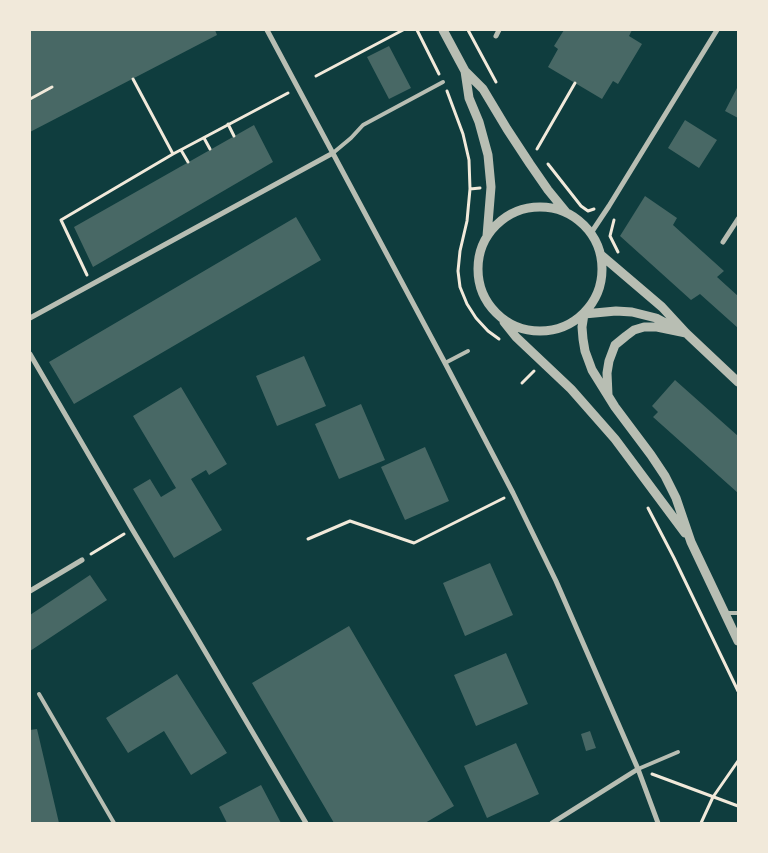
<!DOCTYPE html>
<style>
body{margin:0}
#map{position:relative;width:768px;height:853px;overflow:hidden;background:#0f3d3e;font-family:"PT Sans",sans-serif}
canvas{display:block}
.frame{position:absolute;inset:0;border:31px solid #f1e9da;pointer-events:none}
</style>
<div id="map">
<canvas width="768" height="853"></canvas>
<div class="frame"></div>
</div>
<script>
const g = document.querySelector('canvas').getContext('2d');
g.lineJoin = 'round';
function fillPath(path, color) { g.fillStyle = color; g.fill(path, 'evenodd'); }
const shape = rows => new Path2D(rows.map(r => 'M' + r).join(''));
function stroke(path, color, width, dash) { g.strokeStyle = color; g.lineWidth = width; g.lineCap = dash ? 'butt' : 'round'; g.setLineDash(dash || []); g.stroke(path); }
const building = shape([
 [30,30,215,30,217,35,30,132],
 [564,30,632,30,629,36,642,44,618,84,613,81,602,99,548,67,558,49,554,46],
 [389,46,411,88,389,99,367,57],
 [738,86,738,118,725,111],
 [685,120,717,140,699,168,668,148],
 [254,125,273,162,93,267,74,227],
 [645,196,677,218,673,225,724,271,717,277,738,296,738,328,700,294,691,300,620,236],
 [296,217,321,260,74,404,49,362],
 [304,356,326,406,277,426,256,376],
 [675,380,738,436,738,493,653,417,658,412,652,406],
 [181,387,227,464,209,475,206,470,191,479,222,530,174,558,133,489,150,479,161,497,176,488,133,416],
 [361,404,385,460,339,479,315,424],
 [425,447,449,501,405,520,381,467],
 [490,563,513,615,465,636,443,583],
 [90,575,107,600,30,651,30,615],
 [349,626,454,806,425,823,334,823,252,683],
 [506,653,528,704,476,726,454,675],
 [177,674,227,753,191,775,164,731,128,753,106,718],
 [37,729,59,823,30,823,30,730],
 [590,731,596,748,586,751,581,734],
 [516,743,539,794,487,818,464,766],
 [261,785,281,823,227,823,219,807]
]);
const path = shape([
 [417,30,439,74],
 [468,30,496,82],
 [316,76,403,30],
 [133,79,173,154],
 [447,91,463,134,469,160,470,189,480,188],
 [30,99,52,87],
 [228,124,234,136],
 [204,138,210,149],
 [537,149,575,83],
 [181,150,188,162],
 [548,164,581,206,588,211,594,209],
 [470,189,467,221,460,251,458,271,460,287,467,304,476,318,488,331,499,339],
 [614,220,610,236,618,252],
 [87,275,61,220,173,154,288,93],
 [522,383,534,371],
 [648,508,674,558,738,691],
 [308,539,350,521,414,543,504,498],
 [91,554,124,534],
 [652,774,738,806],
 [701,823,713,797,738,761]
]);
const service = shape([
 [333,153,351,138,363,125,443,82],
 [445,363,468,351],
 [725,613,738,613],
 [39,694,114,823],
 [638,769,678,752]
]);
const minor = shape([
 [267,30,445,363,513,493,556,581,638,769,658,823],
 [496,36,499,30],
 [591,233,609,206,717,30],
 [723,242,738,219],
 [30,318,333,153],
 [30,354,132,529,193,631,306,823],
 [30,591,82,560],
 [552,823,638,769]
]);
const tertiary = shape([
 [443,30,465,71,469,98,479,122,488,155,491,187,487,236],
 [465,71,483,89,507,129,530,164,548,190,566,212],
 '478 269a62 62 0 1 1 124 0a62 62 0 1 1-124 0Z',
 [601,255,662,307,686,333,738,382],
 [584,314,582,327,583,339,585,351,592,370,615,407,651,455,665,476,676,498,691,542,738,641],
 [584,314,616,311,632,312,656,318,673,327],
 [504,322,516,337,571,389,615,439,685,533],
 [608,395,607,373,609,361,615,345,626,336,634,330,644,327,657,327,686,333]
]);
fillPath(building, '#486865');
stroke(path, '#f1e9da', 3);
stroke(service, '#b8beb3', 4);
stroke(minor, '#b8beb3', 5);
stroke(tertiary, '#b8beb3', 9);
</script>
